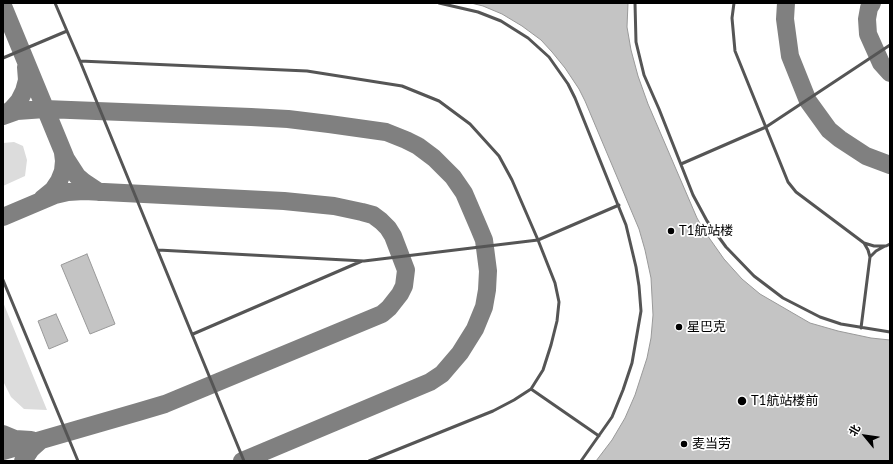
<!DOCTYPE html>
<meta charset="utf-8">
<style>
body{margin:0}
#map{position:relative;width:893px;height:464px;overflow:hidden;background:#fff;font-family:Lato,"Noto Sans SC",sans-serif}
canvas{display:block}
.frame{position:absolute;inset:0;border:4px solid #000;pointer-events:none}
.north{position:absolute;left:845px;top:416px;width:40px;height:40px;-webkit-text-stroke:3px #fff;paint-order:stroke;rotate:299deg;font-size:11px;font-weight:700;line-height:16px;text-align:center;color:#000}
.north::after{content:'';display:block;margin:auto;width:14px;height:18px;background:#000;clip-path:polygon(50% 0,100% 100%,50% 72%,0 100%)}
</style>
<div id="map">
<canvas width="893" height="464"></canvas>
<div class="frame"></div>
<div class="north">北</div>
</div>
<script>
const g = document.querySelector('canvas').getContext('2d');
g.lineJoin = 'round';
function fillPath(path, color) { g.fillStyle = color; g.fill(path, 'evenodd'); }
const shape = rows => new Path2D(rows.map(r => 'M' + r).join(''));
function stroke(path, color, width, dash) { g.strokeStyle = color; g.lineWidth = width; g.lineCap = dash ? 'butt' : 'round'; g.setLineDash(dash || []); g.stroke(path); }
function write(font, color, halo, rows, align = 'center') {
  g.font = font + ' Lato,"Noto Sans SC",sans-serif'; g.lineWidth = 3.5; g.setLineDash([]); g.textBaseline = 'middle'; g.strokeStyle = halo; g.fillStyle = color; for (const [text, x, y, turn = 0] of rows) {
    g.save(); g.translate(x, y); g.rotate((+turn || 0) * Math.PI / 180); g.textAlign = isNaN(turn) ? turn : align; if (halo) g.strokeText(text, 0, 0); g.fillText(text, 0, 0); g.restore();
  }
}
const green = shape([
 [14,142,23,146,27,160,25,176,3,186,3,143],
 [3,302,47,410,24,409,11,397,3,381]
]);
const taxiway = shape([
 [786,3,785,19,790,56,808,101,829,130,840,139,866,156,890,165],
 [872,3,869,8,867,19,868,34,881,63,890,73],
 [3,6,66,159,77,176,84,182,99,192],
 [4,115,12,109,19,101,24,91,27,80,26,67],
 [3,116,17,111,45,109,251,117,288,119,329,124,386,132,406,140,418,146,434,158,453,177,464,193,479,228,484,240,488,271,487,290,484,307,475,329,460,353,442,374,430,382,242,461],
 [42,199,53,190,59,181,63,171,64,161,63,153],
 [3,217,55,195,68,192,84,191,284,201,334,206,362,212,373,215,381,221,388,228,393,236,406,270,404,286,400,294,389,308,382,314,165,404,138,412,3,451],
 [3,434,15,439,31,440],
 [23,461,31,449,41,440]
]);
const building = shape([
 [471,3,628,3,627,27,631,50,638,76,648,104,697,218,705,232,724,259,742,279,760,294,810,323,838,331,871,338,890,340,890,461,596,461,612,440,625,418,635,395,647,358,651,338,653,315,651,278,645,250,639,229,585,101,579,89,565,68,552,52,541,40,522,26,502,14,483,6,471,3],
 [87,254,115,324,90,334,61,265,87,254],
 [56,314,68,341,49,349,38,321,56,314]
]);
const service = shape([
 [55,3,67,31],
 [439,3,478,12,501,21,528,38,549,57,568,84,575,98,626,225,636,267,639,286,641,311,632,363,623,390,612,417,581,461],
 [635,3,636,42,644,75,659,109,693,195,707,221,726,247,754,276,783,298,820,317,841,324,890,332],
 [734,3,732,18,735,51,788,182,796,192,864,243,874,246,886,246,890,244],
 [3,58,67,31,80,61,244,461],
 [80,61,307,71,402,86,439,101,470,124,499,156,512,180,538,240,555,283,559,302,557,321,551,345,543,370,531,389,514,400,493,411,369,461],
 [681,164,766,127,890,45],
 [158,250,364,261,538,240,619,205],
 [870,257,876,251,885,246],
 [3,280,78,461],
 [861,328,870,257,868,250,864,243],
 [193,334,362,261],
 [531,389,599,436]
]);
const markers = [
 [671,231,4,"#000"],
 [679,327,4,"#000"],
 [742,401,5,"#000"],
 [684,444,4,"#000"]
];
const poiNames = [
 ["T1航站楼",679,231],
 ["星巴克",687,327],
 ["T1航站楼前",751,401],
 ["麦当劳",692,444]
];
fillPath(green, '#dcdcdc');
stroke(taxiway, '#808080', 18);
fillPath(building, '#c4c4c4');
stroke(building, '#999', 1);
stroke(service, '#555', 3);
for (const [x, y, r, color] of markers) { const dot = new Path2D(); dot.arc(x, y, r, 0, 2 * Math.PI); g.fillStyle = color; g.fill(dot); stroke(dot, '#fff', 1.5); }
write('13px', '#000', '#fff', poiNames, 'left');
</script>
